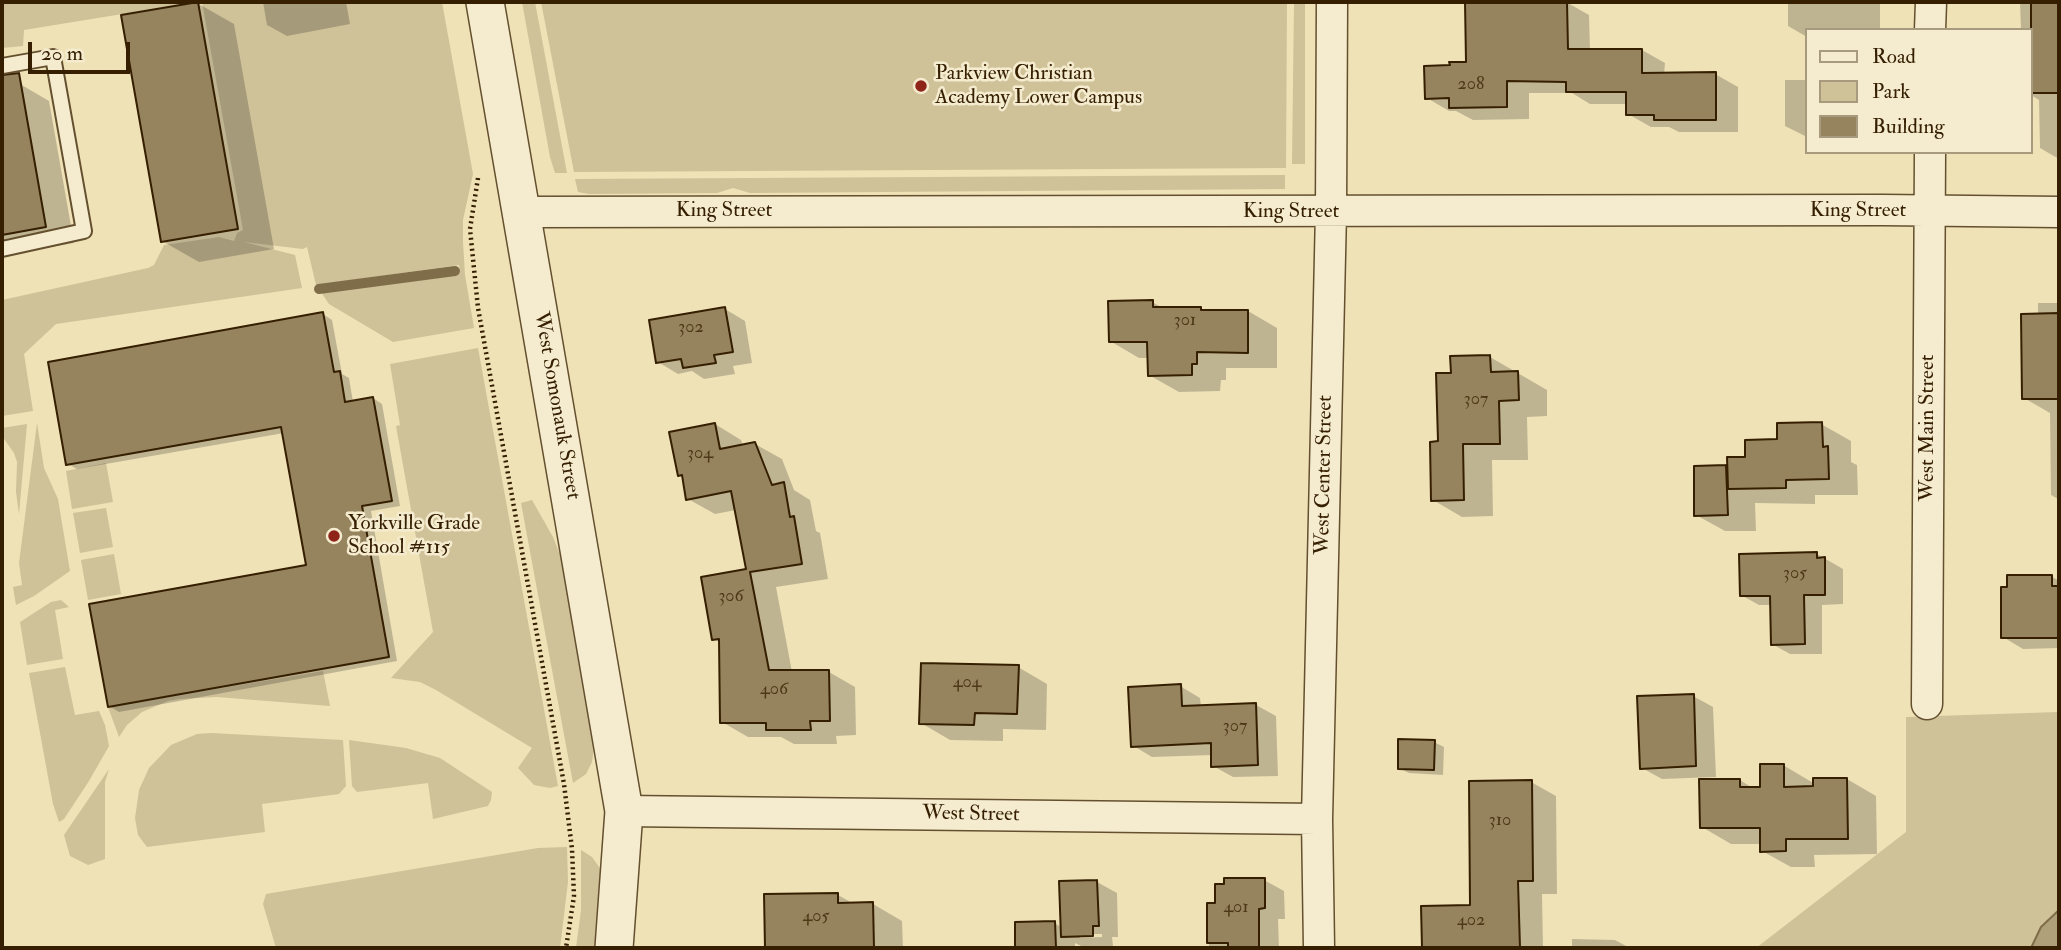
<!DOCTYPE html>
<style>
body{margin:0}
#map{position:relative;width:2061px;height:950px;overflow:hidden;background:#efe2b7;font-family:"IM FELL Double Pica",serif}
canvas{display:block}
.frame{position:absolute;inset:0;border:4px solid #351f00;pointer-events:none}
.legend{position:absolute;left:1805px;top:28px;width:228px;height:126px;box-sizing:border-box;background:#f5ecd0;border:2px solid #a89a7d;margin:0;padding:9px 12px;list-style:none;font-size:21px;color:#351f00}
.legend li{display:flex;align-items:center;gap:14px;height:35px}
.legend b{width:35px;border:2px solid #a89a7d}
.scale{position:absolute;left:28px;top:42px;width:102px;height:32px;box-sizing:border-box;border:4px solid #351f00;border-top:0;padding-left:9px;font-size:21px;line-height:24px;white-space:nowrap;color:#351f00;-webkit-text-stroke:5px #f5ecd0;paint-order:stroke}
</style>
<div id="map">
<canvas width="2061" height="950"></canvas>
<div class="frame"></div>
<ul class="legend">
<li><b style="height:9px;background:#f5ecd0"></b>Road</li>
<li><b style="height:19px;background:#cfc198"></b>Park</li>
<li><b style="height:19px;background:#96845f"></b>Building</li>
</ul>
<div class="scale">20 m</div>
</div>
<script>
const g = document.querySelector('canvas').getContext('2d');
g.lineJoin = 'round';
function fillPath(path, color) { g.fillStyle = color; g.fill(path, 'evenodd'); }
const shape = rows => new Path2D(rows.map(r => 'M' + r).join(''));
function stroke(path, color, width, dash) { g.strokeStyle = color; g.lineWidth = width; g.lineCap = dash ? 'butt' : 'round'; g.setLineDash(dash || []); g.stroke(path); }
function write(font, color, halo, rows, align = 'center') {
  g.font = font + ' "IM FELL Double Pica",serif'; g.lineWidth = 5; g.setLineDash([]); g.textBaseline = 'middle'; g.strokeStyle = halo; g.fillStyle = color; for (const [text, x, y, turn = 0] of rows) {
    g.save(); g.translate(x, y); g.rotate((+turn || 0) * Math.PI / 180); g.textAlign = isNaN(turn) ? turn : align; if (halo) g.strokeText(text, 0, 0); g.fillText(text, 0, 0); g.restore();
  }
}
const green = shape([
 [2,2,196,2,24,30,23,46,2,48],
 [202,2,442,2,473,174,463,220,463,242,465,275,474,328,393,342,329,304,321,292,460,273,459,265,316,285,307,247,303,249,244,242,295,255,302,288,56,324,24,354,33,411,2,416,2,300,148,268,154,265,164,245,219,237,234,241,237,233,243,230],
 [522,2,535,2,567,173,555,173,550,157],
 [541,2,1287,2,1286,168,574,172],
 [1294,2,1305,2,1305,164,1292,164],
 [1285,175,1285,189,750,193,733,188,717,193,589,194,578,192,575,179],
 [478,348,558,786,550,788,534,785,518,768,532,748,436,690,420,682,391,678,433,632,396,426,400,425,390,364],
 [37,423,44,468,58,499,70,571,34,596,16,605,13,587,22,585,19,563],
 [27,424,19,514,16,492,17,462,14,453,2,436,2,428],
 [106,463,113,502,72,509,66,471],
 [532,500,553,537,561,557,595,739,592,762,586,774,573,783,521,503],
 [106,508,113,547,80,553,73,513],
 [114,554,121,594,88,600,81,560],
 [61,600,69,607,55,610,63,659,27,665,20,622,51,602],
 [65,667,75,715,99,711,105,725,109,746,89,781,64,819,59,822,53,804,29,673],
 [323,671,330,706,217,697,179,699,168,701,142,712,127,725,119,737,108,707],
 [2059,712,2059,910,2041,927,2031,948,1756,948,1906,832,1906,717],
 [211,733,343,740,346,786,339,794,262,804,265,832,147,847,138,835,135,818,139,790,149,768,171,745,197,734],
 [349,740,406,748,440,758,492,792,491,800,488,806,433,819,428,783,357,792,352,786],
 [109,769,105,782,105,859,88,865,70,856,64,835],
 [567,847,568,882,560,948,276,948,263,904,266,894,538,848],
 [581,850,592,857,602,871,598,948,576,948,581,910]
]);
const water = shape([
 [2059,910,2059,948,2031,948,2041,927,2059,910]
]);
const shadow = shape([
 [263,2,346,2,350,24,287,36,267,25],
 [1467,2,1566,2,1589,15,1590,51,1642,50,1665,63,1664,75,1715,74,1738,87,1738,132,1679,132,1669,127,1651,127,1628,114,1628,104,1590,104,1572,93,1529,93,1529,119,1473,120,1456,111,1449,111,1427,98,1468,63],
 [1788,2,1880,2,1880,30,1807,30,1807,37,1788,26],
 [2020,2,2059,2,2059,159,2040,148,2039,100,2031,95,2031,30,2021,30],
 [197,3,234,24,274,249,199,262,162,241],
 [1785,80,1807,80,1807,137,1785,126],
 [20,84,49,101,74,243,16,253,2,245,2,87],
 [1152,302,1163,308,1200,308,1206,312,1248,311,1277,328,1277,368,1226,368,1226,380,1221,380,1220,391,1179,392,1149,375,1149,358,1139,358,1110,341],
 [2038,303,2059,303,2059,529,2058,499,2051,495,2050,413,2024,398,2038,315],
 [725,309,745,321,752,363,733,366,735,374,704,379,692,371,678,374,658,362],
 [323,314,332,320,342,374,349,378,353,402,373,398,382,404,400,506,371,511,397,661,119,712,109,706,308,567,284,433,77,469,68,464],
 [1490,357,1547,390,1547,416,1527,417,1528,460,1492,460,1493,516,1462,517,1433,500,1439,443,1453,375],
 [715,424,741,440,743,446,755,444,782,459,794,490,810,500,816,531,820,533,828,579,776,587,792,672,829,672,855,687,856,735,836,736,837,744,794,744,781,737,748,737,722,722,721,643,714,639,749,570,736,510,715,514,688,499,684,478,679,475],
 [1821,424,1851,441,1851,462,1857,465,1858,495,1815,495,1815,504,1755,503,1756,531,1725,531,1696,515,1726,467,1729,468,1778,441],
 [1817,554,1843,569,1843,604,1822,605,1822,654,1790,654,1772,644,1772,605,1759,605,1741,595],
 [2051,576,2059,581,2059,648,2023,649,2003,637],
 [1018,667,1047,684,1046,730,1003,729,1003,741,950,740,921,723],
 [1180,686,1200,698,1201,707,1256,705,1276,716,1278,776,1233,777,1213,766,1213,755,1152,757,1132,745],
 [1693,696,1713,707,1716,777,1662,779,1642,768],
 [1434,742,1444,747,1443,775,1409,773,1399,768],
 [1783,765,1815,784,1847,779,1876,796,1877,854,1814,855,1815,867,1791,867,1762,851,1762,844,1731,844,1702,827,1740,780,1754,789,1762,789],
 [1531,782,1556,796,1557,894,1542,894,1543,948,1424,948,1423,908,1472,907],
 [1264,880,1284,891,1285,919,1278,919,1279,948,1209,948,1208,905,1217,905],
 [1097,882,1117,893,1118,937,1112,937,1113,946,1083,947,1075,943,1075,948,1017,948,1016,924,1054,923,1063,928],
 [1080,934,1102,934,1102,937,1080,938],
 [838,895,854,904,873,904,902,921,903,948,766,948,766,896],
 [1572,939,1615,940,1630,948,1572,948]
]);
const stream = shape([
 [319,289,455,271]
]);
const building = shape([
 [198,2,238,229,161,242,121,15,198,2],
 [1465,2,1567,2,1568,49,1642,49,1642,73,1716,72,1716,120,1654,120,1654,115,1626,115,1626,92,1566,92,1566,82,1507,81,1507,107,1449,108,1449,98,1425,99,1424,66,1450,65,1449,62,1466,62,1465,2],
 [2031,2,2059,2,2059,93,2031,93,2031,2],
 [19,73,46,227,2,235,2,75,19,73],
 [1153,300,1153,307,1201,307,1201,310,1248,310,1248,353,1197,352,1197,364,1192,364,1192,375,1148,376,1147,342,1109,342,1108,301,1153,300],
 [725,307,733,352,714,355,716,363,683,368,681,359,656,363,649,320,725,307],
 [323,312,334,372,340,371,345,402,373,397,392,501,362,506,389,657,108,707,89,604,306,565,281,427,66,465,48,362,323,312],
 [2059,313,2059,399,2022,399,2021,314,2059,313],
 [1490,355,1491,372,1518,371,1519,400,1499,401,1500,444,1463,444,1464,500,1431,501,1430,442,1438,441,1436,373,1451,373,1450,356,1490,355],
 [1822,422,1823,447,1828,446,1829,479,1786,480,1786,488,1728,489,1727,457,1745,457,1745,440,1777,439,1777,423,1822,422],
 [715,423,720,449,755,442,772,485,784,482,790,517,794,516,802,564,750,572,769,670,829,670,830,721,810,721,811,730,766,730,766,723,720,723,719,639,712,640,701,577,746,569,731,491,686,500,682,475,678,476,669,432,715,423],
 [1726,465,1728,515,1694,516,1694,466,1726,465],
 [1817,552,1817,558,1825,557,1825,595,1804,595,1805,644,1771,645,1770,596,1740,596,1739,554,1817,552],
 [2007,575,2052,575,2052,586,2059,586,2059,638,2001,638,2001,587,2007,587,2007,575],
 [921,663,1019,665,1017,714,975,713,974,725,919,724,921,663],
 [1181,684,1182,706,1256,703,1258,765,1211,767,1211,743,1131,747,1128,687,1181,684],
 [1694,694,1696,766,1640,769,1637,696,1694,694],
 [1398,739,1435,740,1434,770,1398,769,1398,739],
 [1760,764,1784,764,1784,787,1813,786,1813,778,1847,778,1848,839,1786,839,1786,851,1760,852,1760,828,1700,828,1699,779,1740,779,1740,787,1760,787,1760,764],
 [1532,780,1533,881,1518,881,1520,948,1422,948,1421,906,1470,905,1469,781,1532,780],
 [1224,878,1265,878,1265,908,1259,909,1259,948,1228,948,1228,943,1207,943,1207,903,1215,903,1215,884,1224,884,1224,878],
 [1097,880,1099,926,1093,926,1093,936,1061,937,1059,881,1097,880],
 [838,893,838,903,873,902,874,948,765,948,764,894,838,893],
 [1055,921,1056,948,1015,948,1015,922,1055,921]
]);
const path = shape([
 [478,178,470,229,478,308,564,784,572,849,574,896,566,948]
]);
const service = shape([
 [2,66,53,57,84,231,2,249]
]);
const minor = shape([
 [1930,30,1931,2],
 [523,212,1882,210,2059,212],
 [1927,704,1930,152],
 [624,811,1317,819],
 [1319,948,1317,819,1331,212,1332,2]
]);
const tertiary = shape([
 [485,2,624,811,614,948]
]);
const markers = [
 [921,86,7,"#8f2418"],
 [334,536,7,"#8f2418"]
];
const numberNames = [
 ["208",1471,85],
 ["301",1185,321],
 ["302",691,328],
 ["307",1476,400],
 ["304",700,454],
 ["305",1795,574],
 ["306",731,597],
 ["404",967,683],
 ["406",774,690],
 ["307",1235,727],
 ["310",1500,821],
 ["401",1236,908],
 ["405",816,917],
 ["402",1471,921]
];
const poiNames = [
 ["Parkview Christian",935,74],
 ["Academy Lower Campus",935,98],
 ["Yorkville Grade",348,524],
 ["School #115",348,548]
];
const streetNames = [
 ["King Street",724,211],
 ["King Street",1858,211],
 ["King Street",1291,212],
 ["West Somonauk Street",556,406,80],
 ["West Main Street",1928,428,-90],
 ["West Center Street",1325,475,-89],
 ["West Street",971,815,1]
];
fillPath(green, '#cfc198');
fillPath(water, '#b0a079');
stroke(water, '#7f6c49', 2);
fillPath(shadow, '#0003');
stroke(stream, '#7f6c49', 10);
fillPath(building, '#96845f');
stroke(building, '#351f00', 2);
stroke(service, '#64502e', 18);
stroke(minor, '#64502e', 33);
stroke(tertiary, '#64502e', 40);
stroke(path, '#351f00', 4.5, [2, 3.5]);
stroke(service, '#f5ecd0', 14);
stroke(minor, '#f5ecd0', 30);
stroke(tertiary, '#f5ecd0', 37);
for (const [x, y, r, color] of markers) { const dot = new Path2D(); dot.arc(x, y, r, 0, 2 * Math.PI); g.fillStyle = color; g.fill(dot); stroke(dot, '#f5ecd0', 2.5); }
write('18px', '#4d3818', null, numberNames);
write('21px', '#351f00', '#f5ecd0', poiNames, 'left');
write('21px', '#351f00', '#f5ecd0', streetNames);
</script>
